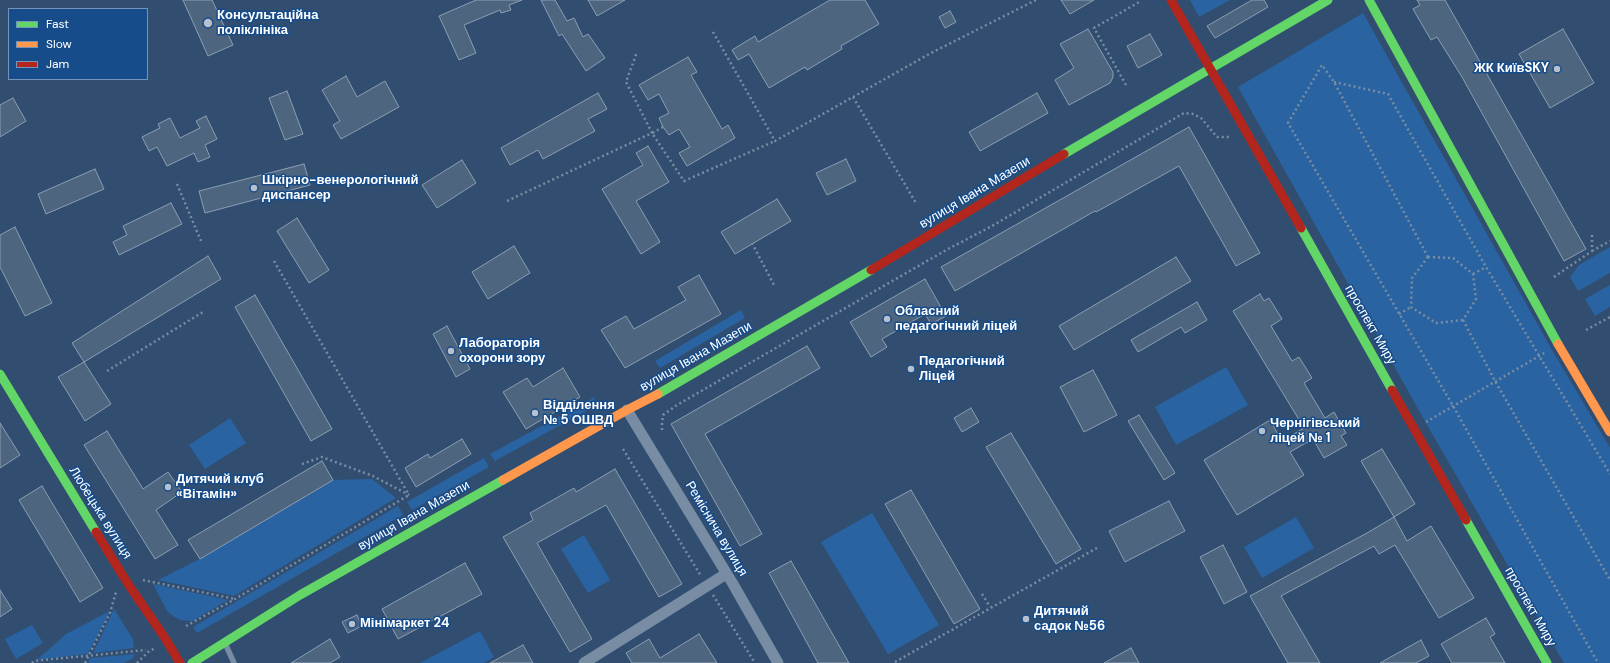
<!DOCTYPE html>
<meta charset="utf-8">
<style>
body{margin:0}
#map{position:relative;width:1610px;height:663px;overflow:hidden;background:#314e70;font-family:"DM Sans",sans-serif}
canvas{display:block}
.legend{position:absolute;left:8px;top:8px;width:140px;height:72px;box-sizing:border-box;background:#174c8a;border:1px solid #7494b9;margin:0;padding:5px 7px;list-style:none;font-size:12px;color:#fff}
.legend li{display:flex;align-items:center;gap:8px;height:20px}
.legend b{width:20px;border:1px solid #7494b9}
</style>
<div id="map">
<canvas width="1610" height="663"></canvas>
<ul class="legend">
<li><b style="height:5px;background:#63d668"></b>Fast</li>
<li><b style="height:5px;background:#ff974d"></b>Slow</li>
<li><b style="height:5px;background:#b3261e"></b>Jam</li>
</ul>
</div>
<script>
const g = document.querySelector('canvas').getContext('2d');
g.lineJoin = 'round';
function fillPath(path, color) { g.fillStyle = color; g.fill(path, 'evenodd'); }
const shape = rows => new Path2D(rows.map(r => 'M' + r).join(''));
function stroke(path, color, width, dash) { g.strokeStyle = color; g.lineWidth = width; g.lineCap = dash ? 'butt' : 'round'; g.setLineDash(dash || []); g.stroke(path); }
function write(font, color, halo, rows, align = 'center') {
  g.font = font + ' "DM Sans",sans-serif'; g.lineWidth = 3; g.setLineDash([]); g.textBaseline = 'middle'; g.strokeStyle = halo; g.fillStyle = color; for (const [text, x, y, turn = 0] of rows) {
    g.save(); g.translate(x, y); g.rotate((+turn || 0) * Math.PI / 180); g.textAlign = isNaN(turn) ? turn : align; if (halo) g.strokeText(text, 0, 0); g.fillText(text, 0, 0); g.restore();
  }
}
const green = shape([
 [1190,0,1230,0,1199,17],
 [1363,13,1552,350,1610,448,1610,663,1564,663,1426,423,1238,87],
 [1610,247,1610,273,1578,291,1570,277,1579,265],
 [1610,285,1610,307,1595,316,1585,299],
 [741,310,745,318,660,368,655,361],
 [1226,367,1248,405,1176,445,1155,407],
 [595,397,593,407,495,461,490,454],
 [230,418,246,443,205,469,189,445],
 [484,458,489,467,412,510,407,502],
 [372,479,396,498,234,596,158,580,200,559,333,480],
 [398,506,403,515,197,633,193,627],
 [872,513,939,625,888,654,821,542],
 [1296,517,1314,548,1262,578,1244,547],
 [584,535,610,580,588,593,561,549],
 [153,584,228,600,192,621,180,620,173,616,167,611],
 [114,609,133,639,134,648,93,653],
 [110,611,88,654,37,660,66,634],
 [32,625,43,643,16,659,5,639],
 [480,631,494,657,484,663,420,663],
 [135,654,132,659,124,663,88,663,90,658]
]);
const building = shape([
 [183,0,212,0,233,45,208,56,183,0],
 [476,0,522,0,509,5,511,10,501,13,500,10,464,25,476,53,459,60,439,16,476,0],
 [541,0,555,0,567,21,574,18,583,37,588,34,605,58,586,71,562,34,559,36,541,0],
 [588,0,625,0,597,16,588,0],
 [830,0,865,0,879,24,841,46,842,49,807,70,805,67,769,88,749,54,738,60,732,50,755,36,758,42,830,0],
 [1061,0,1094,0,1070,14,1061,0],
 [1252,0,1264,0,1268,7,1215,38,1207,26,1252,0],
 [1417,0,1445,0,1586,249,1564,261,1462,77,1437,37,1431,40,1413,9,1420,5,1417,0],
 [950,11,956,22,945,28,939,17,950,11],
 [1088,29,1113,72,1113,77,1110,83,1069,105,1055,80,1074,68,1060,44,1088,29],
 [1563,29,1594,83,1550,108,1519,54,1563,29],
 [1150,34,1162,55,1138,68,1127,46,1150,34],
 [688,57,697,72,691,75,722,129,728,125,735,138,687,166,679,153,690,147,679,129,669,135,663,127,659,118,669,113,659,94,648,100,639,85,688,57],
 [346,76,357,97,385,81,399,107,341,139,333,125,340,121,322,90,346,76],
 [287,91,303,134,285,140,269,98,287,91],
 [598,93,607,109,588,119,595,131,543,159,538,150,510,165,501,148,598,93],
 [1037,93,1048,113,980,151,969,132,1037,93],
 [13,98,26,121,0,137,0,105,13,98],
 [206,116,217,139,205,145,210,157,198,162,194,153,167,166,157,147,149,151,142,137,160,128,158,124,170,118,180,138,200,128,196,121,206,116],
 [1189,127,1260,253,1236,266,1179,166,1096,212,1095,211,955,291,941,267,1189,127],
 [648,146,669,182,636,201,660,242,641,254,602,189,643,165,636,153,648,146],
 [846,159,856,181,827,195,816,173,846,159],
 [462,160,476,183,437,208,422,185,462,160],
 [304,164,310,185,205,213,199,191,304,164],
 [95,169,104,189,46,214,38,194,95,169],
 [777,199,791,221,735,254,721,232,777,199],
 [171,203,182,224,119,255,113,242,127,235,123,226,171,203],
 [297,218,329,270,309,283,277,231,297,218],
 [15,227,52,303,25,316,0,267,0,235,15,227],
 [514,246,530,273,488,299,472,272,514,246],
 [208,256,221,279,84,362,72,343,208,256],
 [1176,257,1191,281,1074,350,1059,326,1176,257],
 [699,275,721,314,625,368,601,330,626,316,634,329,686,300,678,287,699,275],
 [925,279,946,316,931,324,925,314,882,339,887,347,871,357,850,322,925,279],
 [1260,294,1264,301,1269,298,1282,319,1271,326,1292,361,1299,357,1312,378,1304,383,1325,418,1334,412,1346,433,1341,436,1347,445,1324,458,1313,439,1290,452,1304,475,1237,515,1204,460,1270,420,1282,441,1304,428,1233,311,1260,294],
 [255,295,332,429,311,441,235,307,255,295],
 [1197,302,1207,320,1185,333,1181,327,1138,352,1131,340,1197,302],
 [447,326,470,369,456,377,433,334,447,326],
 [807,346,820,368,705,434,762,534,740,546,671,424,807,346],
 [84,362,111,404,85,421,58,377,84,362],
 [563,368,580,397,526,429,503,392,527,378,533,387,563,368],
 [1093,370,1117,415,1084,432,1060,387,1093,370],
 [971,408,979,422,962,432,954,418,971,408],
 [1139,415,1175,473,1164,480,1128,421,1139,415],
 [0,423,20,455,0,468,0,423],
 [107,431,143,489,168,472,182,492,156,510,178,545,155,559,84,445,107,431],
 [1011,433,1081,549,1056,564,986,447,1011,433],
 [462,439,471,454,416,487,405,468,428,454,430,458,462,439],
 [1382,449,1415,504,1394,517,1361,461,1382,449],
 [322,461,333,480,200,559,188,540,322,461],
 [615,469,682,584,659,597,606,505,537,543,592,639,570,652,503,537,533,520,530,513,574,488,576,492,615,469],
 [42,486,103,588,80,602,19,500,42,486],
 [911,490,980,609,954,624,885,504,911,490],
 [1169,501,1185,531,1125,562,1109,531,1169,501],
 [1394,517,1407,541,1431,526,1474,598,1439,618,1395,545,1379,554,1374,546,1281,596,1320,663,1288,663,1250,596,1367,533,1394,517],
 [1223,545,1247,592,1224,604,1200,557,1223,545],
 [791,561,849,663,818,663,769,573,791,561],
 [465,563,482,594,398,639,382,609,465,563],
 [0,590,12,609,0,617,0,590],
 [357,615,362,626,348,633,342,622,357,615],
 [1486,618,1495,634,1490,637,1505,663,1452,663,1441,644,1486,618],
 [699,634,717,663,632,663,626,653,649,639,660,658,699,634],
 [330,639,340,657,330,663,291,663,330,639],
 [1421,640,1429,656,1416,663,1380,663,1421,640],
 [523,645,533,663,490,663,523,645],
 [1131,648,1139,663,1104,663,1131,648]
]);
const path = shape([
 [713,32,775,141,931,53,1036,0],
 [1334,82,1388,94,1486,267,1610,474],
 [1126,85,1094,28,1141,1],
 [853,97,916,203],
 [663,127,652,133,684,181,775,141],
 [177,184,201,241],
 [507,201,652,133,626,82,637,52],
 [752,243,775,287],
 [1592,251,1610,241],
 [1428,257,1334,82,1322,65,1288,123,1453,406,1598,663],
 [1428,257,1412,278,1411,307,1436,323,1463,320],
 [1428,257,1453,258,1473,274,1476,299,1463,320],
 [274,261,409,495],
 [1473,274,1486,267],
 [1554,277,1592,251,1592,234],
 [1399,314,1411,307],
 [1463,320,1495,381,1610,580],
 [1586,330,1610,317],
 [107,371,203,312],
 [1426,422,1546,352],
 [662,430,662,423,663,415,677,405,948,249,992,226,1184,113,1193,114,1201,118,1217,137,1231,137],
 [623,449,701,576],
 [302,464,322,457,373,476,409,495],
 [143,580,235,599],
 [982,594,990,607],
 [713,595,755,663],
 [186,626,235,599,409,495],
 [895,662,1097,548],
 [32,663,34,661,146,650],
 [85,663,110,613,116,592],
 [137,663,148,652,155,648]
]);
const lane = shape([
 [225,643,234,663]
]);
const street = shape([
 [627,410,733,584,778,663],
 [584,663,726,574]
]);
const fast = shape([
 [1369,0,1558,344],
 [1064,154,1328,0],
 [1301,228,1392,390],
 [0,374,96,532],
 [658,394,871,270],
 [1466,520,1547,663],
 [192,663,300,595,503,480]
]);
const slow = shape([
 [1558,344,1610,432],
 [503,480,627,410,658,394]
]);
const jam = shape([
 [1171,0,1301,228],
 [871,270,1064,154],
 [1392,390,1466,520],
 [96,532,128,584,165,638,180,663]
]);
const markers = [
 [208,23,5,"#b7c1cd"],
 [1557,69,4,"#b7c1cd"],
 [254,188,4,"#b7c1cd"],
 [887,319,4,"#b7c1cd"],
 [451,351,4,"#b7c1cd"],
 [911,369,4,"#b7c1cd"],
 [535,413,4,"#b7c1cd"],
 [1262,431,4,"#b7c1cd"],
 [168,487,4,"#b7c1cd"],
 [1026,619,4,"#b7c1cd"],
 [352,624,4,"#b7c1cd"]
];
const poiNames = [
 ["Консультаційна",217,16],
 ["поліклініка",217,31],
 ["ЖК КиївSKY",1549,69,"right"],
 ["Шкірно-венерологічний",262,181],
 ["диспансер",262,196],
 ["Обласний",895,312],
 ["педагогічний ліцей",895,327],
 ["Лабораторія",459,344],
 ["охорони зору",459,359],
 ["Педагогічний",919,362],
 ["Ліцей",919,377],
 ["Відділення",543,406],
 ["№ 5 ОШВД",543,421],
 ["Чернігівський",1270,424],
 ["ліцей № 1",1270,439],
 ["Дитячий клуб",176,480],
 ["«Вітамін»",176,495],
 ["Дитячий",1034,612],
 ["садок №56",1034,627],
 ["Мінімаркет 24",360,624]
];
const streetNames = [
 ["вулиця Івана Мазепи",975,193,-31],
 ["проспект Миру",1370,325,60],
 ["вулиця Івана Мазепи",696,357,-30],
 ["Любецька вулиця",100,513,58],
 ["вулиця Івана Мазепи",414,516,-30],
 ["Реміснича вулиця",716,529,59],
 ["проспект Миру",1530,607,60]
];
fillPath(green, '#2a63a1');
fillPath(building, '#4e6580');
stroke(building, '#8c9eb3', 1);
stroke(path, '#788da4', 2.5, [2, 3]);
stroke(lane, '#788da4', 5.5);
stroke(street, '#788da4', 11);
stroke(fast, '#63d668', 9);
stroke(slow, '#ff974d', 9);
stroke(jam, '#b3261e', 9);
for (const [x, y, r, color] of markers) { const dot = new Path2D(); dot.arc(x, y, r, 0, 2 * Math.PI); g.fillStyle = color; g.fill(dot); stroke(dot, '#174c8a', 1.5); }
write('bold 13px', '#fff', '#174c8a', poiNames, 'left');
write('13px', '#fff', '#174c8a', streetNames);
</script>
